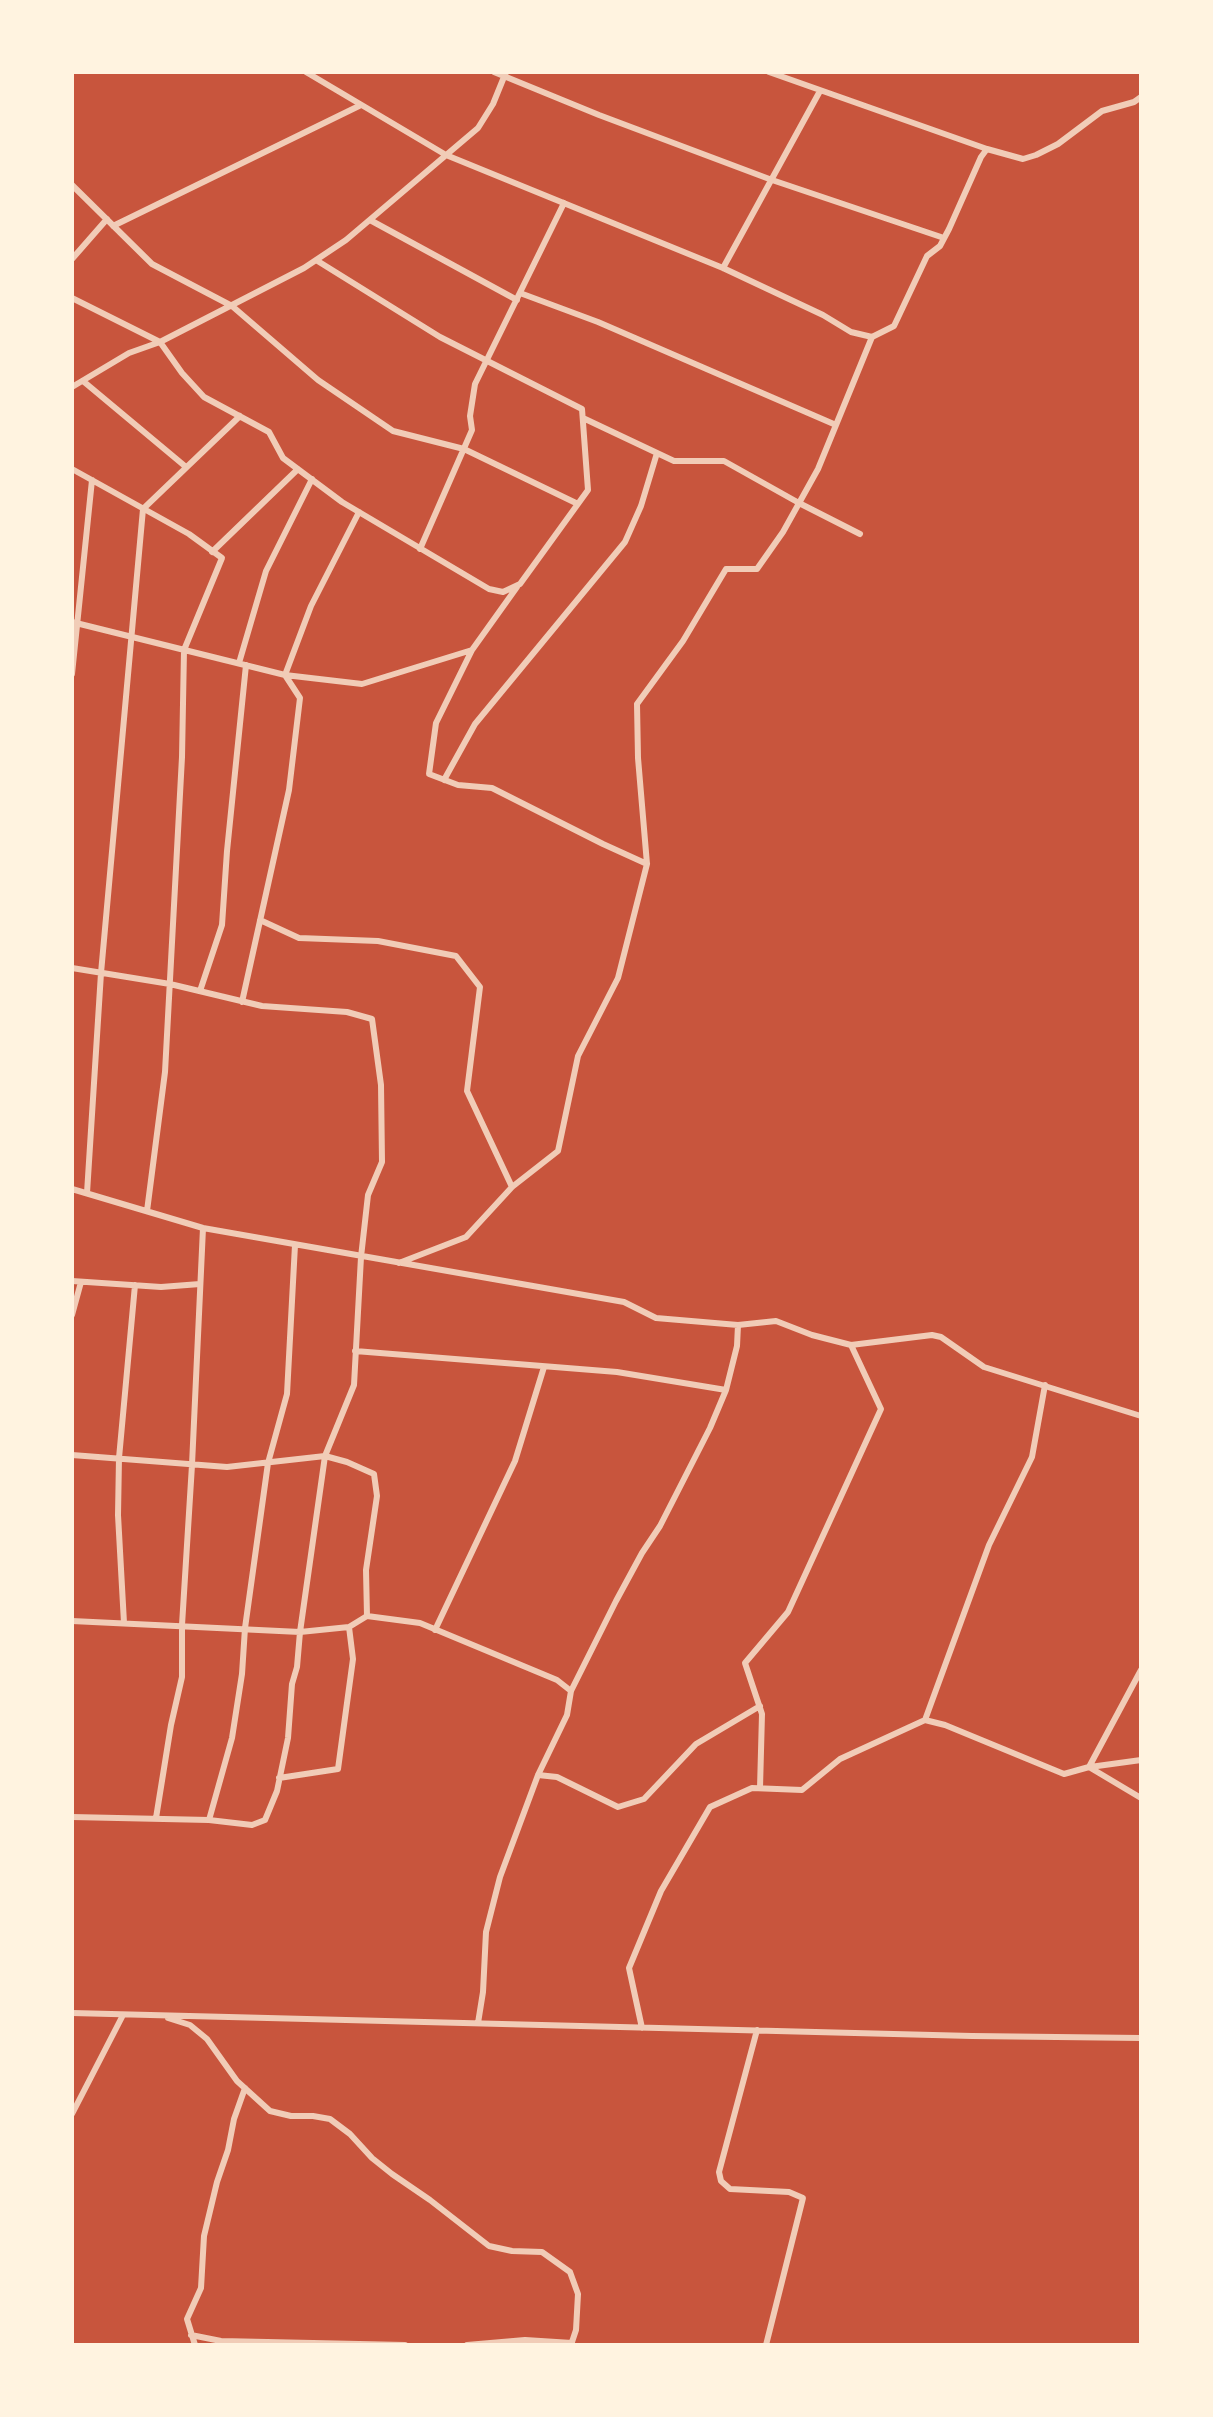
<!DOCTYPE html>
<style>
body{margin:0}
#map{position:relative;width:1213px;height:2417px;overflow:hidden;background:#c8553d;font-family:"Exo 2",sans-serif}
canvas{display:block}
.frame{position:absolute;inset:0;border:74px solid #fff3e0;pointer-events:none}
</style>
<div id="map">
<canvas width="1213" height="2417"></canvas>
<div class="frame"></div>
</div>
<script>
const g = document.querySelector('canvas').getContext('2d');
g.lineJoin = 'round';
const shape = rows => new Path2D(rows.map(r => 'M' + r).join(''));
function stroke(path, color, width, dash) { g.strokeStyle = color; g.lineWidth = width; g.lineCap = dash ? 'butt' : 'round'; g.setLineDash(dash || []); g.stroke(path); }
const minor = shape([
 [306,72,446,155,723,268,823,315,851,332,872,337,894,326,927,256,940,246,949,229,981,157,987,149,1023,159,1036,155,1058,144,1102,111,1134,102,1141,97],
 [494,72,599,115,772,180,944,238],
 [769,72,987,149],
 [72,185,152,264,232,306,318,380,393,431,464,449,578,504],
 [370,220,517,300],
 [113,226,361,105],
 [72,259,107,219],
 [723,268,820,91],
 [520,293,598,322,836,425],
 [72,298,160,342,182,373,204,397,269,432,283,458,342,502,489,589,503,592,520,584,588,490,582,409,440,337,316,260],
 [83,381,186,467],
 [72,387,129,353,160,342,304,268,346,240,478,128,493,104,506,72],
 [583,418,674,461,724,461,799,503,860,534],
 [72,469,189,534,222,558,184,650,182,757,165,1072,147,1211],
 [420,549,472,430,470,416,475,384,564,203],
 [212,552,298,469],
 [517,587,472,650,436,723,429,774,458,785,492,788,603,844,647,864],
 [72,622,285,675,362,684,472,650],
 [239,663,266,571,312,479],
 [72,674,92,480],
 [444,780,475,724,625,542,641,506,657,453],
 [260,920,299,938,378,941,456,956,480,987,467,1091,512,1187],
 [72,968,170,984,262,1006,347,1012,372,1019,381,1085,382,1162,368,1195,361,1257,354,1385,325,1456,300,1632,349,1627,367,1616,366,1570,377,1496,374,1474,347,1462,325,1456,227,1467,72,1455],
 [200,991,222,925,227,851,246,665],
 [242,1002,289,790,300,698,285,675,311,606,359,512],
 [72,1189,203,1228,624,1302,656,1318,738,1325,776,1321,812,1335,851,1345,932,1335,941,1337,984,1367,1141,1416],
 [87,1193,101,973,143,509,240,416],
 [399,1263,466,1237,512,1187,558,1151,578,1056,618,978,647,864,638,758,637,704,683,641,726,569,757,569,783,532,818,469,872,337],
 [72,1281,161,1287,200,1284],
 [72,1315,81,1282],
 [355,1351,617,1372,726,1390],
 [367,1616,420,1623,557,1680,571,1691],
 [72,1621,300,1632,297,1667,292,1684,288,1738,277,1791,265,1820,252,1825,209,1820,72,1817],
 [124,1623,118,1515,119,1458,135,1285],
 [435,1630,515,1461,544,1367],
 [925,1720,945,1725,1064,1774,1089,1767,1141,1670],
 [1089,1767,1141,1798],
 [1090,1767,1141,1760],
 [538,1775,557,1777,618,1807,644,1799,696,1744,760,1706],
 [279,1778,338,1769,353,1659,349,1627],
 [760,1788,762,1714,745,1663,788,1612,881,1409,851,1345],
 [156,1818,171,1725,182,1677,182,1625,192,1465,203,1228],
 [209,1820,232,1738,242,1674,245,1628,268,1463,287,1394,295,1245],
 [72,2013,972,2036,1141,2038],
 [168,2018,190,2025,207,2039,237,2081,270,2111,291,2116,313,2116,330,2119,350,2134,372,2158,392,2174,430,2200,489,2246,512,2251,542,2252,570,2272,578,2294,576,2330,571,2345],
 [478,2023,483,1992,486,1932,500,1877,538,1775,567,1715,571,1691,616,1601,642,1553,660,1526,710,1428,726,1390,737,1346,738,1325],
 [642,2028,629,1968,661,1891,710,1807,752,1788,802,1790,840,1759,925,1720,989,1545,1032,1457,1045,1385],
 [757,2030,719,2172,721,2181,730,2189,789,2192,803,2198,766,2345],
 [72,2114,123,2015],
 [191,2335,221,2341,405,2345],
 [195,2345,187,2319,201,2288,204,2236,217,2182,228,2150,234,2119,245,2088],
 [467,2345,525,2340,572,2343]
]);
stroke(minor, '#f1ccb7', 6);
</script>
